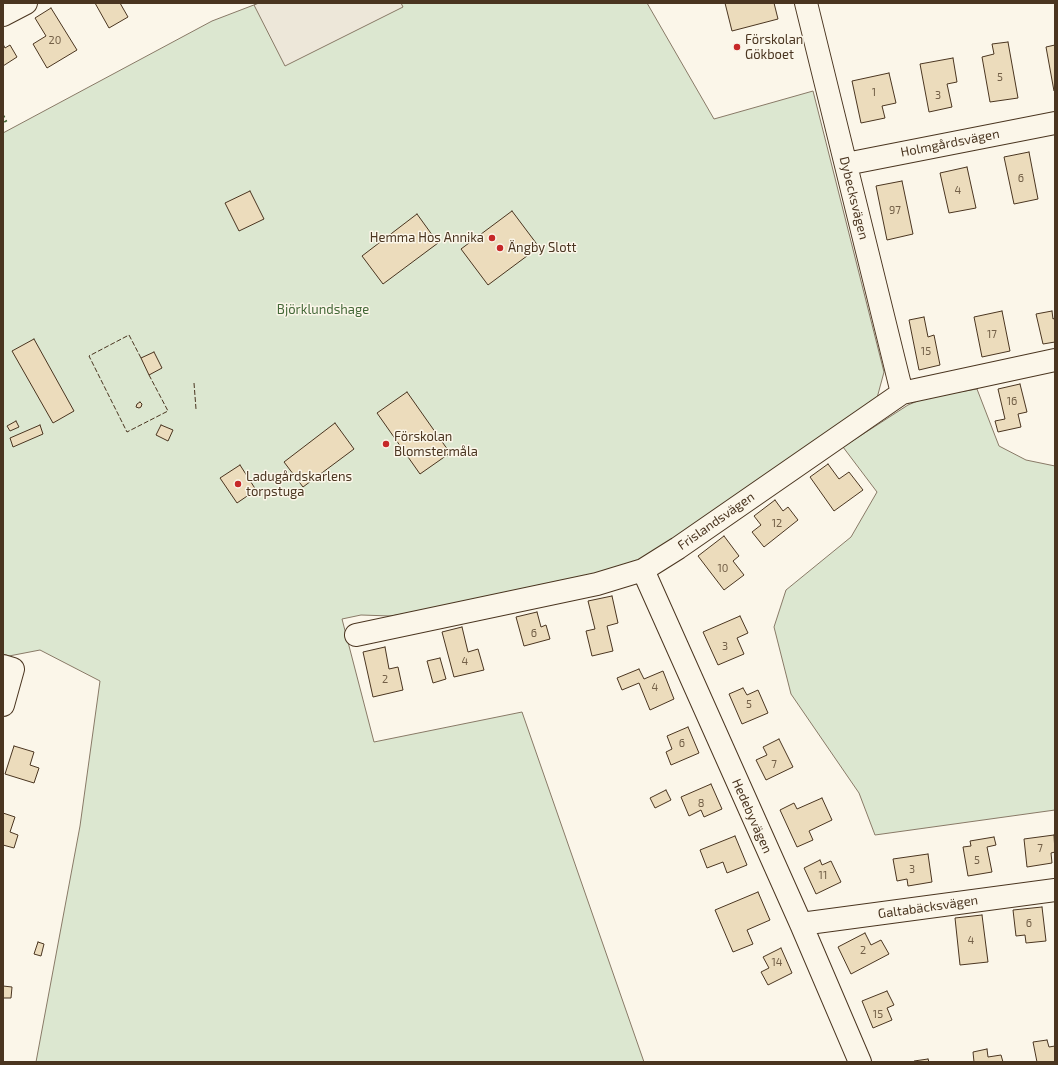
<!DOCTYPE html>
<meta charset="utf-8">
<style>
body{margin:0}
#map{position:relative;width:1058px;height:1065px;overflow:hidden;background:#fbf6e9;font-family:"Exo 2",sans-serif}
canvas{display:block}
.frame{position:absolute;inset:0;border:4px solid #4a3520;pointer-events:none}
</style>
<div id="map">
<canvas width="1058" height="1065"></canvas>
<div class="frame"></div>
</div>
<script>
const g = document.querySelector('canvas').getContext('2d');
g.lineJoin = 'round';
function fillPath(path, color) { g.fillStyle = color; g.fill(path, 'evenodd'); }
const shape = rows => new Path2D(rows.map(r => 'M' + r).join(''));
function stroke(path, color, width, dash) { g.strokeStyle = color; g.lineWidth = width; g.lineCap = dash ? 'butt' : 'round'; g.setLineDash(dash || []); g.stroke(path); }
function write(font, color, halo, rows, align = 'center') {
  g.font = font + ' "Exo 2",sans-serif'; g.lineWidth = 3; g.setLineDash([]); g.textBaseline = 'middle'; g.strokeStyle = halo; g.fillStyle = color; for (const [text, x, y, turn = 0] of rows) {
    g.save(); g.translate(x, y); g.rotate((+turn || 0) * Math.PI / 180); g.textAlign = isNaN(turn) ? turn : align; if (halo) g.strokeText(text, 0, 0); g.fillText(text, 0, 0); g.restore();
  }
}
const green = shape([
 [259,3,647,3,714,119,813,91,884,372,877,398,639,564,499,597,391,616,361,615,342,619,374,742,522,712,644,1062,36,1062,80,826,100,681,40,650,9,656,3,654,3,133,212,21,259,3],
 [977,389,999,446,1026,460,1055,466,1055,810,875,835,859,793,791,694,774,627,786,590,851,537,877,492,843,447,908,405,927,397,977,389]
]);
const parking = shape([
 [259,3,401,3,403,7,285,66,254,5,259,3]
]);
const building = shape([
 [95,3,120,3,128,17,109,28,95,3],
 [725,3,774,3,778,19,732,31,725,3],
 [51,8,77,50,47,68,33,44,46,36,35,18,51,8],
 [1008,42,1018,98,990,102,982,57,994,54,992,44,1008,42],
 [3,44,5,48,10,45,17,57,3,66,3,44],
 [1055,45,1055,91,1054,91,1046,47,1055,45],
 [953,58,957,82,947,84,952,107,929,112,920,64,953,58],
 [889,73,896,103,882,106,885,118,861,123,852,81,889,73],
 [1029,152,1038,199,1014,204,1004,157,1029,152],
 [967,167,976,208,949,213,940,173,967,167],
 [902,181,913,234,887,240,876,186,902,181],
 [250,191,264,219,239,231,225,203,250,191],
 [512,211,539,247,488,285,461,249,512,211],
 [417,214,438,243,383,284,362,256,417,214],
 [1002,311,1010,351,982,357,974,317,1002,311],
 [1052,311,1053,319,1055,318,1055,342,1043,344,1036,314,1052,311],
 [924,317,928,337,934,335,940,365,919,370,909,320,924,317],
 [34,339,74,411,53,423,12,351,34,339],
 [154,352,162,368,149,375,141,358,154,352],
 [1020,384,1027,412,1018,414,1021,427,998,432,995,421,1005,419,998,389,1020,384],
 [407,392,450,453,420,474,377,413,407,392],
 [140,402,142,404,141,407,139,408,136,407,137,404,140,402],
 [16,421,19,427,10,431,7,426,16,421],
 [335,423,354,449,303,487,284,462,335,423],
 [40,425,43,434,13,447,10,438,40,425],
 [161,425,173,430,168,441,156,435,161,425],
 [828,464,839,479,849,472,863,490,834,511,810,477,828,464],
 [240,465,256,490,237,503,220,478,240,465],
 [775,500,783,511,788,507,798,520,764,547,752,532,761,525,754,516,775,500],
 [724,536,739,556,733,561,744,575,724,590,698,556,724,536],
 [612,596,618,623,607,626,613,651,592,656,586,631,595,629,588,601,612,596],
 [537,612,541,627,546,625,550,639,524,646,516,617,537,612],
 [740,616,748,633,737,638,744,654,718,665,703,632,740,616],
 [462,627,468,652,478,649,484,670,454,677,442,632,462,627],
 [385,647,389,669,398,667,403,690,373,697,363,652,385,647],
 [440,658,446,679,433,683,427,661,440,658],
 [639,669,644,679,663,671,674,699,650,710,639,683,622,690,617,678,639,669],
 [743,688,747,695,758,690,768,713,742,724,729,694,743,688],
 [688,727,699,753,671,765,666,752,672,749,667,736,688,727],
 [779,739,793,767,766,780,756,760,767,755,763,747,779,739],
 [14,746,34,752,30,765,39,768,34,783,5,774,14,746],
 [711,784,722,809,704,817,701,810,689,816,681,797,711,784],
 [666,790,671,800,655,808,650,798,666,790],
 [822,798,832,820,809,831,813,840,797,847,780,810,794,803,797,809,822,798],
 [3,813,15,817,10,832,18,835,14,848,3,845,3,813],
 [1054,835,1055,852,1051,853,1052,863,1027,867,1024,839,1054,835],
 [735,836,747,865,727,873,723,862,707,868,700,850,735,836],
 [994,837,996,845,987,847,992,872,968,876,963,847,971,846,970,841,994,837],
 [928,854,932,882,908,886,907,879,897,881,893,859,928,854],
 [820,860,822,865,831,861,841,882,816,894,804,868,820,860],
 [758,892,770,920,747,930,753,944,733,952,715,910,758,892],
 [1042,907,1046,941,1026,943,1025,935,1016,936,1013,910,1042,907],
 [982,915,988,962,960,965,955,918,982,915],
 [865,933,871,945,881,940,889,954,851,974,838,947,865,933],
 [38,942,44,944,41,956,34,954,38,942],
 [781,948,792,973,768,985,761,972,769,968,763,957,781,948],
 [3,986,12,987,11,998,3,998,3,986],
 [887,991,894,1005,887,1008,892,1020,873,1028,862,1001,887,991],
 [1047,1040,1049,1047,1055,1046,1055,1062,1037,1062,1033,1042,1047,1040],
 [987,1049,988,1057,1001,1055,1003,1062,974,1062,973,1052,987,1049],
 [928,1059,929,1062,914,1062,914,1061,928,1059]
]);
const minor = shape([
 [806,3,902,393],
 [3,15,26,3],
 [846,164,1055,123],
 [643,570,801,924,860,1062],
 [356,635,597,584,643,570,678,548,902,393,1055,360],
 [3,666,13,669,3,705],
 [801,924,1055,890]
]);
const hedge = shape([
 [3,116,6,122]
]);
const fence = shape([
 [141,358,129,335,89,356,127,432,168,411,149,375],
 [194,383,196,409]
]);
const markers = [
 [737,47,4,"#c62828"],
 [492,238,4,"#c62828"],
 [500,248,4,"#c62828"],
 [386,444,4,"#c62828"],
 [238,484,4,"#c62828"]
];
const numberNames = [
 ["20",55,40],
 ["5",1000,77],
 ["1",874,92],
 ["3",938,95],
 ["6",1021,178],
 ["4",958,190],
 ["97",895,210],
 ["17",992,334],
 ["15",926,351],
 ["16",1012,401],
 ["12",777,523],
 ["10",723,568],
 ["6",534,633],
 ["3",725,646],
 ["4",465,661],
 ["2",385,679],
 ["4",655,687],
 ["5",749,704],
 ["6",682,743],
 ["7",774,764],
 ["8",701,803],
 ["7",1040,848],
 ["5",977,860],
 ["3",912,869],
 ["11",823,875],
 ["6",1029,923],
 ["4",971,940],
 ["2",863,950],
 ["14",777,962],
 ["15",878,1014]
];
const poiNames = [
 ["Förskolan",745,40],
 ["Gökboet",745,55],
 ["Hemma Hos Annika",484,238,"right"],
 ["Ängby Slott",508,248],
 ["Förskolan",394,437],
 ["Blomstermåla",394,452],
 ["Ladugårdskarlens",246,477],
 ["torpstuga",246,492]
];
const streetNames = [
 ["Holmgårdsvägen",950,143,-11],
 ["Dybecksvägen",854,198,76],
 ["Frislandsvägen",716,521,-35],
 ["Hedebyvägen",752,816,66],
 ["Galtabäcksvägen",928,907,-8]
];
const parkNames = [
 ["Björklundshage",323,310]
];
fillPath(green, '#dce7d0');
stroke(green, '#887966', 1);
fillPath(parking, '#ede7d9');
stroke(parking, '#887966', 1);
fillPath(building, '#ecdcbc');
stroke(building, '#4a3520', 1);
stroke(minor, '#4a3520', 24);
stroke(minor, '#fbf6e9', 22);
stroke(hedge, '#436837', 3, [2, 3]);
stroke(fence, '#4a3520', 1, [5, 2]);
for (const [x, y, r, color] of markers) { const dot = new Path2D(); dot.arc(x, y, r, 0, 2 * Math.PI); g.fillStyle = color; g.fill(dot); stroke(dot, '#fbf6e9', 1.5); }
write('11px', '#725f47', null, numberNames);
write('13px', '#4a3520', '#fbf6e9', poiNames, 'left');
write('13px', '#4a3520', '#fbf6e9', streetNames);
write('13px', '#436837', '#fbf6e9', parkNames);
</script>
